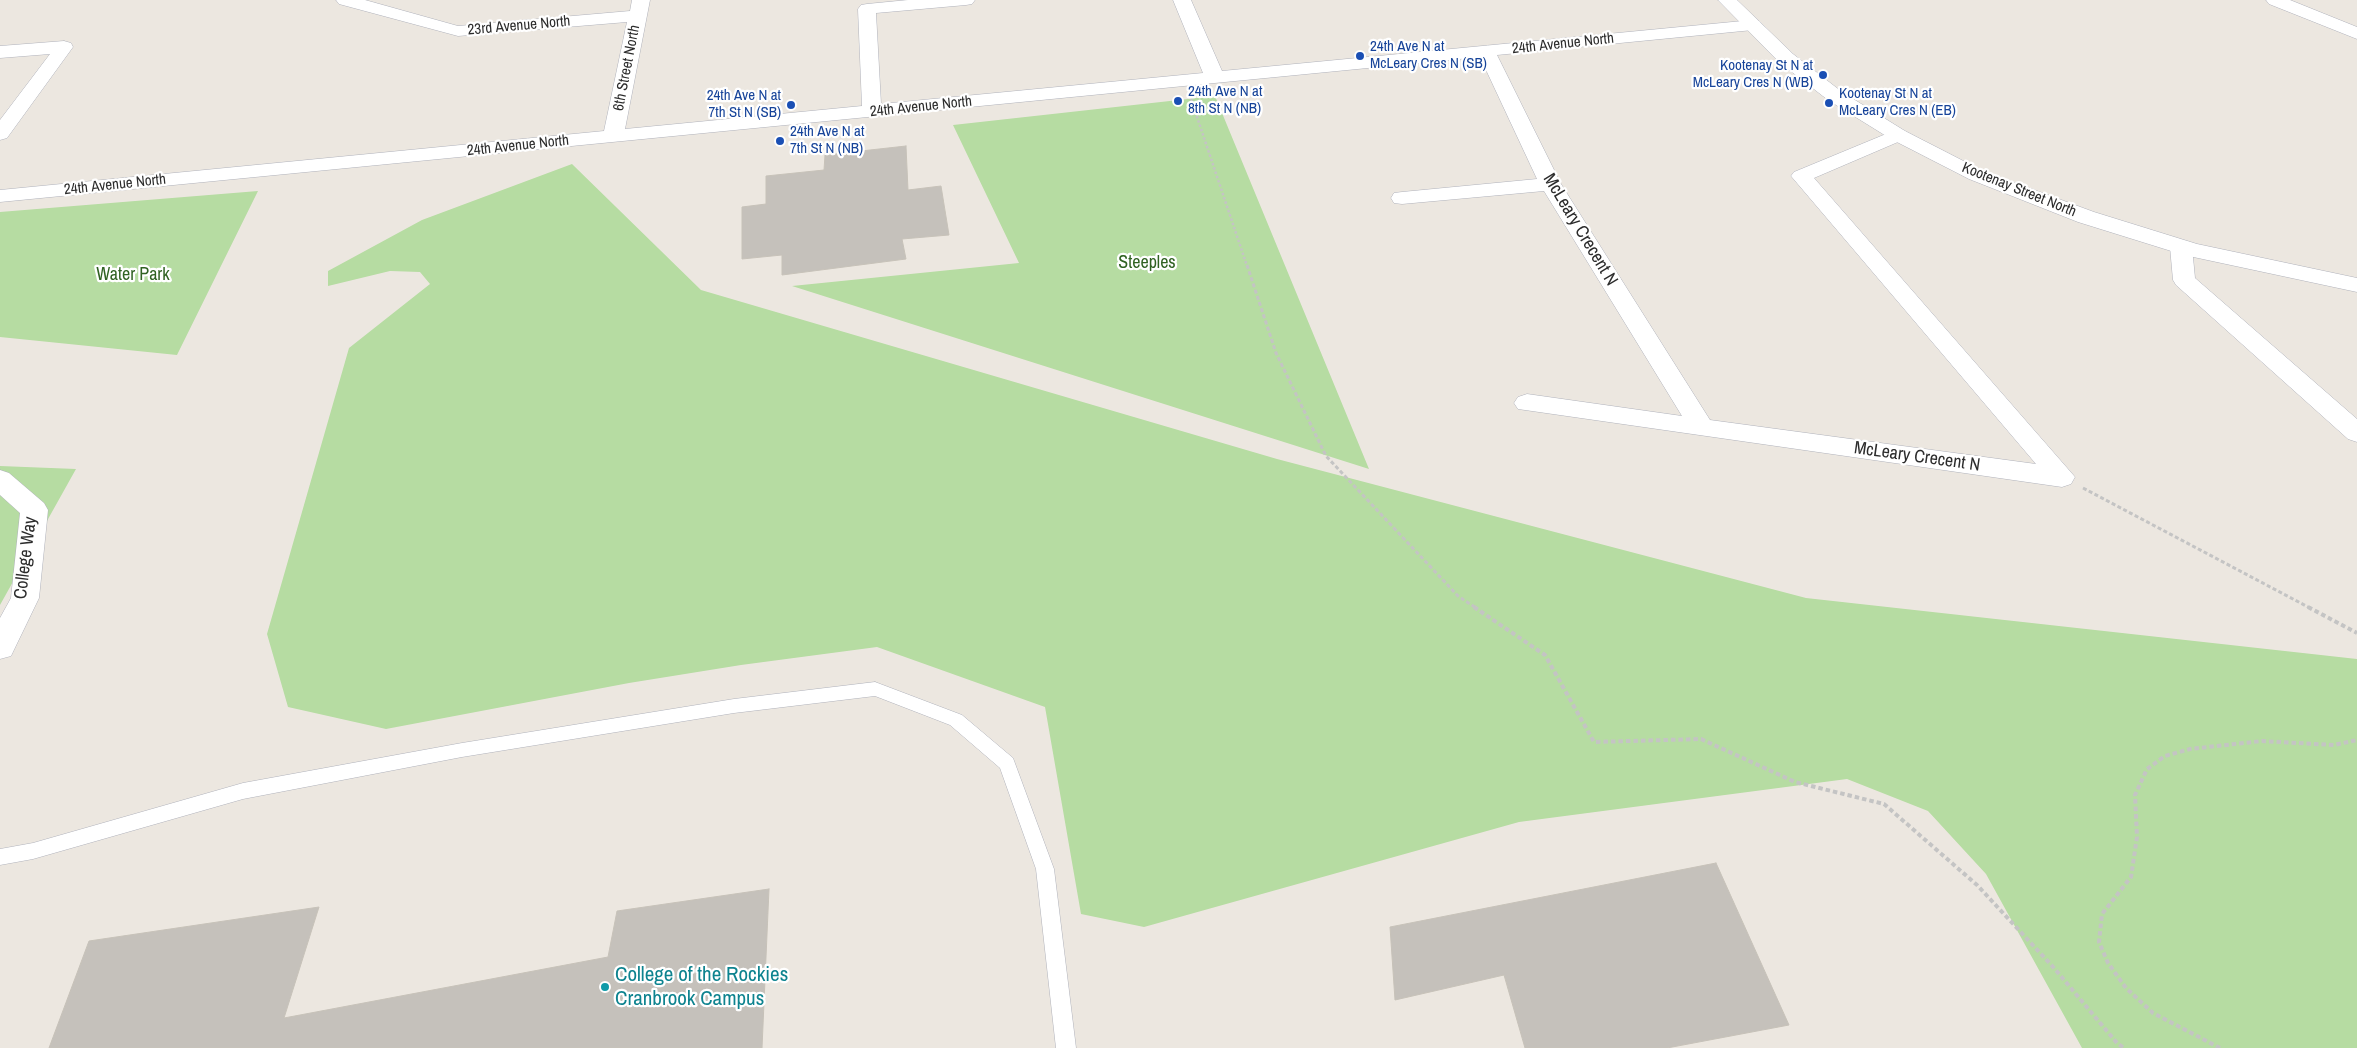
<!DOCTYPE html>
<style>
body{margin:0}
canvas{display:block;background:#ece7e0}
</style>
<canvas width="2357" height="1048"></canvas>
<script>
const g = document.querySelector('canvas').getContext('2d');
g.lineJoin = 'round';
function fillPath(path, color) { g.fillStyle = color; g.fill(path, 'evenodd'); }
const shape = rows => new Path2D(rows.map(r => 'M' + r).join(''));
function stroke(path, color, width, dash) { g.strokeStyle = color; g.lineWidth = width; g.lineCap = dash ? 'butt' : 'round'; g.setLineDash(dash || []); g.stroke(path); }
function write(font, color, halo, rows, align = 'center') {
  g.font = font + ' "Archivo Narrow",sans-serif'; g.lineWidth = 4.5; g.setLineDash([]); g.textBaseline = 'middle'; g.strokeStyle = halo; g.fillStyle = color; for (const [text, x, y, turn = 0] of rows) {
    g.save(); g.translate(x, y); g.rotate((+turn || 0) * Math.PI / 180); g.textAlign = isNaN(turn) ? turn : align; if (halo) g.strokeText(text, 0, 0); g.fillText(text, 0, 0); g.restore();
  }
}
const green = shape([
 [1215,96,1369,469,792,286,1019,263,953,125],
 [572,164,701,290,1277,459,1806,598,2357,659,2357,1048,2082,1048,1986,874,1928,811,1847,779,1519,822,1144,927,1081,914,1045,707,877,647,741,665,629,683,386,729,288,707,267,634,349,348,430,284,420,272,390,271,328,286,328,271,422,220],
 [258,191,177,355,0,337,0,212],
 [0,466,76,469,0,605]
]);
const building = shape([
 [906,146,908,190,941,186,949,235,902,239,906,259,782,275,782,255,742,259,742,207,766,204,766,176,824,170,825,155,906,146],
 [1716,863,1789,1025,1667,1048,1525,1048,1504,975,1395,1000,1390,927,1716,863],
 [769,889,762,1048,49,1048,89,941,319,907,284,1018,608,957,617,911,769,889]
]);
const pathFar2 = shape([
 [1191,99,1247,266]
]);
const pathFar1 = shape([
 [1247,265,1276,353,1326,456,1458,596,1476,608],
 [2083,488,2310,608]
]);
const path = shape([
 [1474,607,1545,655,1594,742,1701,739,1795,782,1884,804,1977,885,2054,968,2117,1043,2124,1048],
 [2308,607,2357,633],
 [2220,1048,2153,1013,2126,988,2108,963,2099,942,2102,914,2131,877,2137,837,2135,795,2147,769,2165,756,2190,749,2262,741,2334,745,2357,740]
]);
const lane = shape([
 [875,682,962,715,1013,758,1054,869,1076,1048,1056,1048,1036,869,1000,768,950,725,875,696,734,713,462,757,243,799,33,859,0,865,0,849,33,843,243,783,462,743,734,699,875,682]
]);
const street = shape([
 [336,0,365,0,458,26,630,11,632,0,650,0,625,129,862,106,858,9,861,5,867,4,908,0,975,0,972,4,966,5,876,13,881,104,1203,73,1173,0,1191,0,1222,71,1753,20,1759,21,1762,25,1759,29,1753,30,1497,55,1561,184,1710,420,2036,464,1791,176,1794,172,1898,129,1905,131,1908,135,1905,139,1814,178,2075,477,2071,484,2062,487,1518,409,1514,403,1518,397,1527,394,1682,416,1544,191,1402,204,1394,203,1391,198,1394,193,1402,192,1537,179,1480,57,0,202,0,190,604,131,627,22,458,36,339,4,336,0],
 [2266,0,2290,0,2357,27,2357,39,2269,4,2266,0],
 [64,41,71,43,73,47,7,138,0,140,0,120,50,54,0,58,0,46,64,41],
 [2181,240,2189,242,2192,247,2195,278,2357,419,2357,442,2348,439,2176,285,2173,280,2170,247,2173,242,2181,240],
 [0,470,9,473,44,503,48,510,39,598,11,656,0,659,0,618,11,598,20,513,0,495,0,470]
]);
const secondary = shape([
 [1718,0,1737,0,1793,54,1842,92,1905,131,1983,171,2094,212,2197,244,2357,278,2357,292,2184,255,2078,222,1969,179,1891,139,1828,100,1779,62,1718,0]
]);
const markers = [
 [1360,56,5,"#1a4fb4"],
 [1823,75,5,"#1a4fb4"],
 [1178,101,5,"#1a4fb4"],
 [1829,103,5,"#1a4fb4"],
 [791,105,5,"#1a4fb4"],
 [780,141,5,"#1a4fb4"],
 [605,987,5,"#0f9aa8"]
];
const farStreetnames = [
 ["23rd Avenue North",519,26,-5],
 ["24th Avenue North",1563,44,-6],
 ["6th Street North",627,68,-79],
 ["24th Avenue North",921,107,-6],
 ["24th Avenue North",518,146,-6],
 ["24th Avenue North",115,185,-6],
 ["Kootenay Street North",2019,190,22]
];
const farTransitnames = [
 ["24th Ave N at",1370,47],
 ["McLeary Cres N (SB)",1370,64],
 ["Kootenay St N at",1813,66,"right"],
 ["McLeary Cres N (WB)",1813,83,"right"],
 ["24th Ave N at",1188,92],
 ["8th St N (NB)",1188,109],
 ["Kootenay St N at",1839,94],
 ["McLeary Cres N (EB)",1839,111],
 ["24th Ave N at",781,96,"right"],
 ["7th St N (SB)",781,113,"right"],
 ["24th Ave N at",790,132],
 ["7th St N (NB)",790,149]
];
const streetNames = [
 ["McLeary Crecent N",1580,230,59],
 ["McLeary Crecent N",1917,457,8],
 ["College Way",26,558,-83]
];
const parkNames = [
 ["Steeples",1147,263],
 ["Water Park",133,275]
];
const nearCulturenames = [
 ["College of the Rockies",615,975],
 ["Cranbrook Campus",615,999]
];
fillPath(green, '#b6dca2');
fillPath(building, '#c5c1bb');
stroke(building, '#c7c2b9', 1);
stroke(lane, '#b0b2bb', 1);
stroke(street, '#b0b2bb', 1);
stroke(secondary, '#b0b2bb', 1);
stroke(pathFar2, '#c4c4c4', 2.5, [2.5, 2]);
stroke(pathFar1, '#c4c4c4', 3, [4, 2.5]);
stroke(path, '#c4c4c4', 4, [4.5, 3]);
fillPath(lane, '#fff');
fillPath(street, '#fff');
fillPath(secondary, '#fff');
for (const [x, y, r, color] of markers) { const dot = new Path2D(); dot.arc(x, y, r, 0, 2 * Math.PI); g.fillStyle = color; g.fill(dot); stroke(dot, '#fff', 2); }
write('15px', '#2c2c2c', '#fff', farStreetnames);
write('15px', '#164399', '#fff', farTransitnames, 'left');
write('18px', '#2c2c2c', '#fff', streetNames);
write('18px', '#306222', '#fff', parkNames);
write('21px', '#0d838f', '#fff', nearCulturenames, 'left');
</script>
